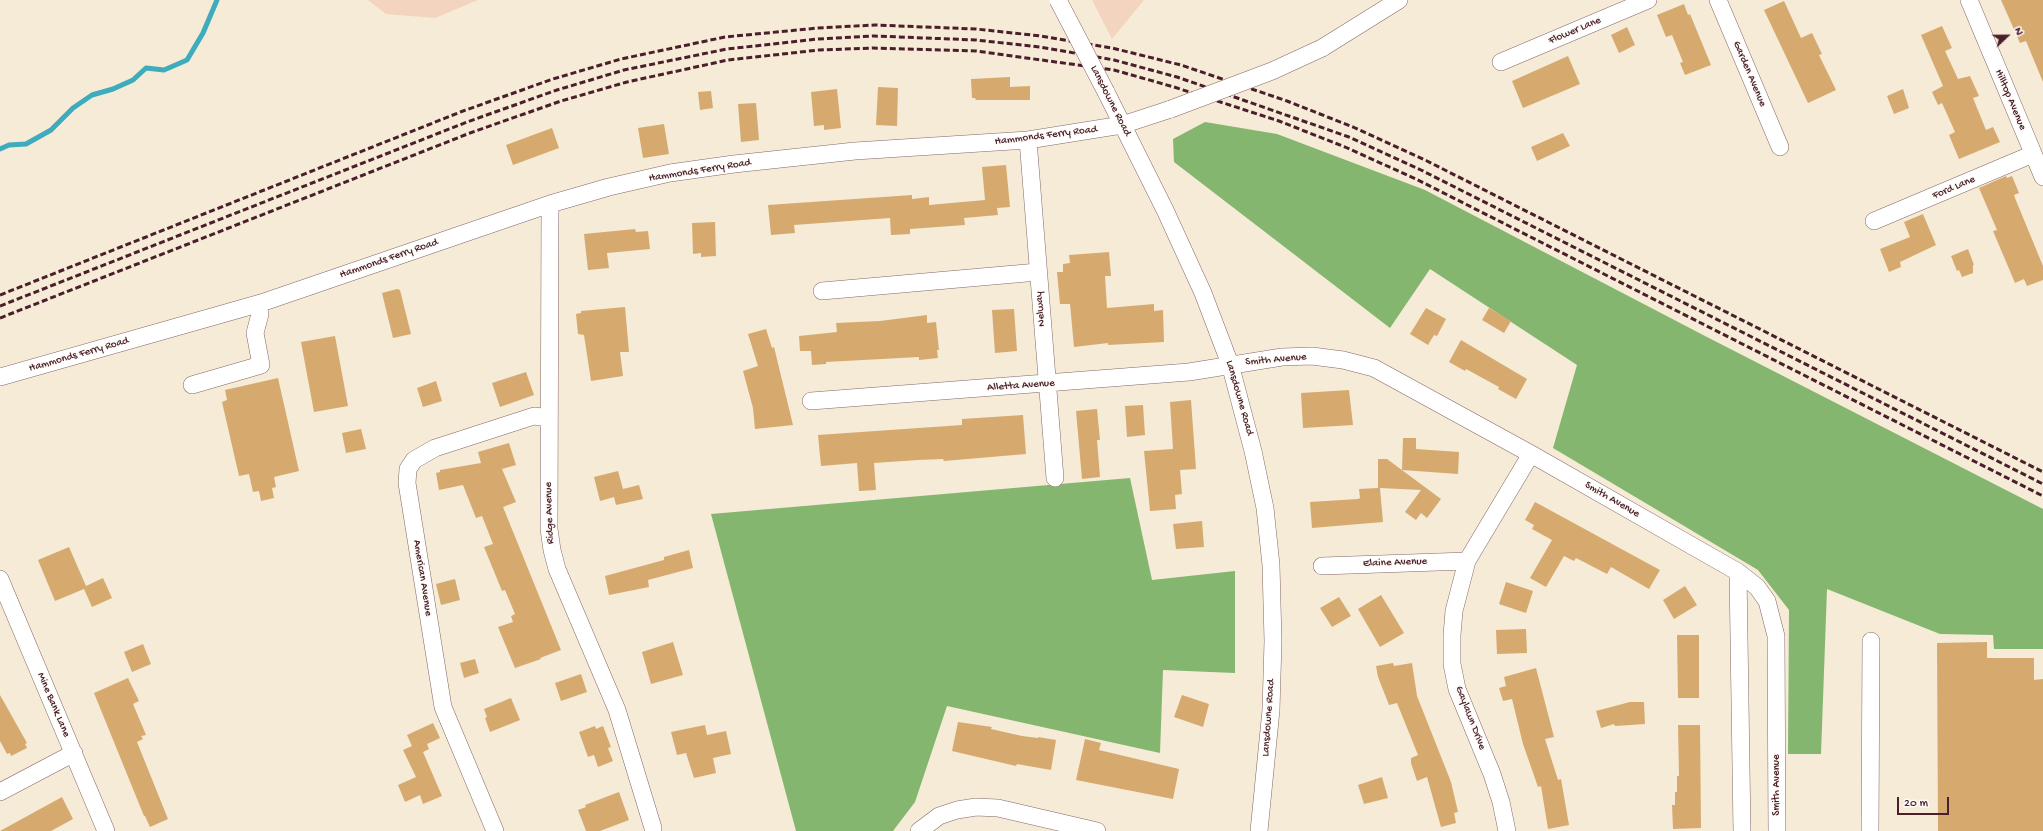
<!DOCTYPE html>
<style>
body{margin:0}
#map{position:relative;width:2043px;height:831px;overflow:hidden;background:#f5ebd7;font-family:"Gochi Hand",sans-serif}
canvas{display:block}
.north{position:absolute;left:1987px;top:16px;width:40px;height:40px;-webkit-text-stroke:3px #fdfcf7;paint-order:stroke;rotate:68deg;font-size:11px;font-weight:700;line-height:16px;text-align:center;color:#4a1f2b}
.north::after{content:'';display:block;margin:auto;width:14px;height:18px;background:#4a1f2b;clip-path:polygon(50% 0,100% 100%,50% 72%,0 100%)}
.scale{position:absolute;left:1897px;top:797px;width:52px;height:18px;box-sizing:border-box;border:2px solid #4a1f2b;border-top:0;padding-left:5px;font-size:12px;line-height:14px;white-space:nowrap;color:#4a1f2b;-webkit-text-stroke:3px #fdfcf7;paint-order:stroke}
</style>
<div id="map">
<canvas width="2043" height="831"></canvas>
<div class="north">N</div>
<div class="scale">20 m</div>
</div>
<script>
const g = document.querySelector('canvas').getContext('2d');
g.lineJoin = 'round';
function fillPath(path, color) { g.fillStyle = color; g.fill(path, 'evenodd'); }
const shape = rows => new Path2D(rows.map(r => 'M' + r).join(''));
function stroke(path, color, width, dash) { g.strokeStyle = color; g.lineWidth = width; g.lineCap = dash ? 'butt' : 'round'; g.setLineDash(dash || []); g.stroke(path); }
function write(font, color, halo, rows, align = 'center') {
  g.font = font + ' "Gochi Hand",sans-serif'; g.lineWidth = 3; g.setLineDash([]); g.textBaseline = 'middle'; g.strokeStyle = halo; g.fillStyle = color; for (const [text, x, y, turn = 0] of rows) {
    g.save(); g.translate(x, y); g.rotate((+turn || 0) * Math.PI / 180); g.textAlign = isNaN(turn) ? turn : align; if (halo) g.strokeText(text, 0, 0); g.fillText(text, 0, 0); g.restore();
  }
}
const built = shape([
 [368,0,478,0,435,18,386,14],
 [1092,0,1144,0,1112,39]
]);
const forest = shape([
 [1205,122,1277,134,1425,190,1705,336,2043,509,2043,649,1994,649,1993,635,1940,634,1827,589,1821,754,1788,754,1789,610,1758,570,1553,448,1577,365,1430,269,1390,328,1174,162,1173,139],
 [1130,478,1152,580,1235,571,1235,673,1163,670,1160,753,947,706,915,802,893,831,796,831,711,514]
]);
const stream = shape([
 [0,149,9,145,26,144,51,130,73,108,92,95,113,89,133,80,146,68,164,70,187,60,203,33,217,0]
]);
const building = shape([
 [2001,0,2043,0,2043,82,2026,41,2020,43],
 [1784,1,1801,38,1812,33,1822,54,1819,55,1836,90,1808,103,1764,10],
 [1684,4,1688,15,1690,14,1711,65,1685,75,1680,63,1683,62,1672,35,1666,37,1657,15],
 [1942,26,1952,48,1945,51,1958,79,1970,76,1979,96,1973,98,1986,130,1993,127,2000,142,1959,159,1949,135,1955,132,1942,103,1938,105,1932,92,1943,86,1921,35],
 [1627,27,1635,45,1619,53,1611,35],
 [1568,56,1580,84,1523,108,1512,81],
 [1010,77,1010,87,1030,86,1030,100,976,100,975,98,972,98,971,79],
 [878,87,898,88,897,126,876,125],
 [837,89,841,128,824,130,824,125,814,126,811,92],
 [1903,89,1909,108,1894,114,1887,96],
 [711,91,713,108,700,110,698,92],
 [756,103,759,140,741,142,738,104],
 [664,124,669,154,643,158,638,128],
 [552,128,559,148,513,165,506,145],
 [1563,133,1570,146,1537,161,1531,147],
 [1006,165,1010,207,997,208,998,215,964,218,965,225,910,229,910,234,891,235,890,218,794,225,795,233,771,235,768,205,912,195,912,199,929,197,929,205,985,200,982,167],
 [2006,176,2007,178,2012,176,2019,193,2014,195,2015,198,2043,266,2043,280,2027,286,2024,279,2015,283,1993,231,1997,230,1979,188],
 [1923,214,1936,245,1900,262,1901,267,1889,272,1880,249,1910,237,1904,222],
 [715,222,716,256,701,257,701,253,693,254,692,223],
 [635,229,636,232,648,231,650,249,607,253,609,268,588,270,584,234],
 [1968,249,1974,265,1973,265,1973,273,1962,277,1959,270,1957,271,1951,256],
 [1109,252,1111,276,1105,276,1107,308,1154,304,1154,311,1163,310,1164,342,1108,345,1108,343,1074,347,1070,304,1060,304,1057,272,1063,272,1063,264,1070,263,1069,255],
 [397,289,400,290,411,334,393,338,382,293],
 [625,307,629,352,620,352,623,376,591,381,584,335,578,334,576,314,581,313,581,311],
 [1426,308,1446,319,1437,336,1434,335,1428,345,1410,334],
 [1489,308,1511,321,1504,333,1482,320],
 [1014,309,1017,351,995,353,992,310],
 [927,315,927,323,936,322,939,350,937,350,938,358,919,360,919,357,826,362,826,364,812,365,811,351,800,351,799,336,837,332,836,323,880,321],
 [766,329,772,348,774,347,793,425,755,429,753,408,743,371,758,366,748,334],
 [335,336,348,406,314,412,301,342],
 [1461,340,1527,379,1516,399,1498,389,1499,387,1466,369,1465,371,1449,362],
 [526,372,534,395,500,407,492,383],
 [278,378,299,471,274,477,276,487,272,488,274,498,261,501,259,491,253,492,249,474,239,476,222,402,227,400,225,390],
 [436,381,442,401,423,407,417,388],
 [1349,390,1353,425,1303,428,1301,393],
 [1191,400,1196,469,1180,470,1182,494,1175,495,1176,509,1150,511,1144,451,1173,449,1170,402],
 [1143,405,1145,435,1127,437,1125,406],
 [1097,409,1100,440,1097,440,1100,477,1082,479,1076,411],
 [1023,415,1026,454,944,461,943,459,918,460,874,463,876,490,859,491,857,463,821,466,818,435,962,425,962,419],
 [361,429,366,449,346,453,342,433],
 [1403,438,1416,438,1416,449,1459,452,1458,474,1402,470],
 [509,443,516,465,502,469,516,502,503,507,561,650,540,658,541,659,515,668,498,627,513,622,511,616,515,614,505,590,502,591,484,547,493,544,482,516,476,518,463,485,439,490,436,473,440,472,440,470,481,463,478,452],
 [1378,459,1387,459,1441,499,1427,518,1421,513,1416,520,1405,512,1421,490,1380,488,1383,522,1312,528,1310,502,1358,499,1360,498,1359,489,1378,488],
 [618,471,623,489,639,485,643,499,616,505,614,497,600,501,594,477],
 [1535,502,1660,570,1649,589,1611,567,1607,574,1576,558,1574,561,1564,556,1546,587,1530,578,1552,540,1532,529,1534,525,1525,520],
 [1202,521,1204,547,1176,549,1173,524],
 [69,547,86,586,103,578,112,598,92,607,84,589,55,601,38,560],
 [689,550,693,568,648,580,649,587,609,595,605,576,664,560,664,557],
 [455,579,460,600,441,605,436,584],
 [1506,582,1533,591,1526,613,1499,604],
 [1685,586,1697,605,1674,619,1663,600],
 [1381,595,1404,633,1380,647,1358,609],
 [1339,597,1351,616,1332,627,1320,608],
 [1526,629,1527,653,1497,654,1496,630],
 [1677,635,1699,635,1699,698,1678,698],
 [673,642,683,675,651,684,642,652],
 [1987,642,1987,658,2034,658,2034,680,2043,679,2043,831,1938,831,1937,643],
 [143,644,151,664,132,672,124,652],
 [475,659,479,673,464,678,460,663],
 [1393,663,1394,666,1412,663,1417,696,1451,782,1458,812,1454,813,1456,823,1441,827,1427,777,1417,781,1411,763,1411,758,1418,755,1397,703,1389,705,1378,677,1376,666],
 [1536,668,1554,737,1545,739,1558,780,1561,779,1569,825,1548,829,1541,786,1538,787,1523,744,1512,699,1503,701,1499,688,1506,686,1504,677],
 [581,674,587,692,561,701,555,683],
 [128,678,139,701,133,704,146,735,141,736,143,739,137,742,168,819,150,827,145,816,144,816,94,693],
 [0,695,27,743,25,744,27,748,11,756,10,753,7,754,0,741],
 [1182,695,1209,704,1203,727,1174,717],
 [511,698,520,720,490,732,485,718,487,717,484,709],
 [1630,702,1644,702,1645,724,1615,726,1614,724,1601,728,1596,711],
 [958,722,992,727,991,729,1022,736,1038,738,1038,737,1056,740,1051,770,1017,764,1016,766,952,751],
 [433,723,440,738,427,744,429,749,423,752,442,796,423,804,420,795,405,802,398,785,416,777,403,750,412,746,407,735],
 [705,725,707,735,726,731,731,754,713,758,716,773,694,778,686,753,677,755,671,732],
 [1678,725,1700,725,1701,828,1673,829,1672,805,1675,805,1675,792,1677,792,1677,776,1679,776],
 [595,726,596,729,603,726,611,747,608,748,613,761,598,767,594,755,588,757,579,732],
 [1085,739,1101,743,1099,750,1179,769,1173,799,1076,780],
 [1382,777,1388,798,1364,804,1358,785],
 [619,792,629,820,600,831,586,831,578,810,586,807,585,805],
 [62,797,73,819,51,831,0,831]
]);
const minor = shape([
 [1718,0,1780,147],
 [1969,0,2043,177],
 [1322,48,1399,0],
 [1501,62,1648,0],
 [1106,92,1165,210,1203,293,1230,364,1253,451,1265,508,1271,565,1273,641,1271,710,1259,831],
 [1028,140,1055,478],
 [550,204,549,529,552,550,557,569,617,710,653,828],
 [1874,221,2033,154],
 [822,291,1038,272],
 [0,377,261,303,550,204,609,187,670,173,734,164,855,151,1028,140,1122,125,1171,109],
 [192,385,261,365,255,333,260,314,257,304],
 [811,401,1189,372,1282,357,1312,356,1343,360,1374,368,1531,454,1738,572,1757,587,1767,601,1776,636,1777,831],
 [1322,566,1467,561],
 [1738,572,1742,831],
 [0,579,106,831],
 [0,792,74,753],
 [495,831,443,707,407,483,408,469,414,460,435,448,534,416,549,418],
 [919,831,939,816,957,810,976,807,998,808,1097,831],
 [1507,831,1501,802,1492,774,1457,689,1452,664,1452,635,1454,611,1467,561,1531,454],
 [1870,831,1871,641]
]);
const rail = shape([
 [0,295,463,111,553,79,621,59,725,37,818,28,875,25,976,29,1041,36,1112,48,1181,65,1287,101,1353,127,1427,161,2043,472],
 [0,306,467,122,557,90,624,70,727,49,818,39,874,36,976,40,1040,47,1114,60,1177,77,1349,137,1421,170,2043,484],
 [0,318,470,133,561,101,627,82,728,60,819,50,873,48,976,51,1114,70,1174,87,1279,121,1345,147,1416,179,2043,496]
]);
const minorBridge = shape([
 [1058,0,1106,92],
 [1171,109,1272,71,1322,48]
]);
const streetNames = [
 ["Flower Lane",1575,31,-23],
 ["Garden Avenue",1749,74,67],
 ["Hilltop Avenue",2010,100,67],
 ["Lansdowne Road",1110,101,63],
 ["Hammonds Ferry Road",1046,136,-7],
 ["Hammonds Ferry Road",700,171,-9],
 ["Ford Lane",1954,188,-23],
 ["Hammonds Ferry Road",389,259,-19],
 ["Nelway",1041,309,-95],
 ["Hammonds Ferry Road",79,355,-16],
 ["Smith Avenue",1276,360,-5],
 ["Alletta Avenue",1021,386,-4],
 ["Lansdowne Road",1239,398,74],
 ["Smith Avenue",1612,500,30],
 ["Ridge Avenue",550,513,-92],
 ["Elaine Avenue",1395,563,-2],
 ["American Avenue",422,578,81],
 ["Mine Bank Lane",53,705,67],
 ["Lansdowne Road",1269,718,-86],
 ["Gaylawn Drive",1470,718,69],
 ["Smith Avenue",1777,785,-90]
];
fillPath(built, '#f3d4be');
fillPath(forest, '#84b66f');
stroke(stream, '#3eacbc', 5);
fillPath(building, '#d6aa6f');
stroke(minor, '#866667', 18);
stroke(minor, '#fff', 17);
stroke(rail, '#4a1f2b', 3, [6, 3]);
stroke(minorBridge, '#866667', 18, []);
stroke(minorBridge, '#fff', 17);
write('11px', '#4a1f2b', '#fdfcf7', streetNames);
</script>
